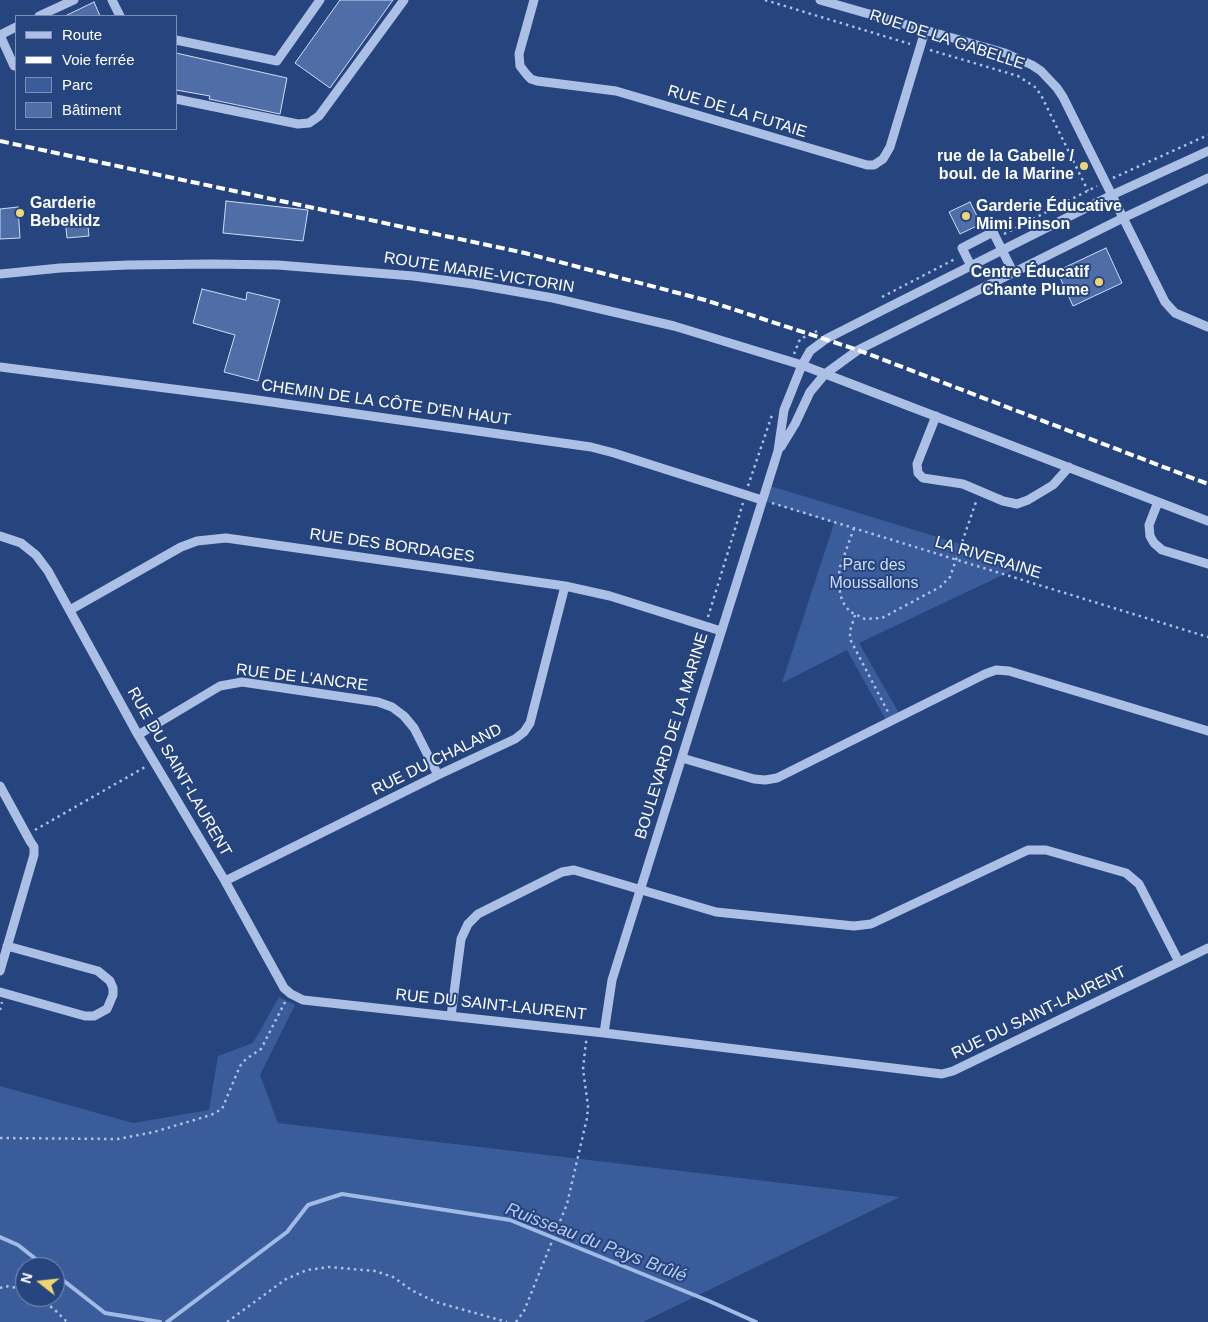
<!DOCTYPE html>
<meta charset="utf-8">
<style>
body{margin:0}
#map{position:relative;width:1208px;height:1322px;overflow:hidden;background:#26447e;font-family:Arial,sans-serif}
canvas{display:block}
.legend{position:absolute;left:15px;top:15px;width:162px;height:115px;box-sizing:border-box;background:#26447e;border:1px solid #7d8fb2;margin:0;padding:6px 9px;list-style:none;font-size:15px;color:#fff}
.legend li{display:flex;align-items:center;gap:10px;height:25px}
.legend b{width:25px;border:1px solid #7d8fb2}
.north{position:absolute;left:15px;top:1257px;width:50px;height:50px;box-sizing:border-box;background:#26447e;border:1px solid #7d8fb2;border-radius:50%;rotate:286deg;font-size:14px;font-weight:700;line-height:20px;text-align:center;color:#fff}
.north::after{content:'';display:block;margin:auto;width:18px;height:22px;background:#eed771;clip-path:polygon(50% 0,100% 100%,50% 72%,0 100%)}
</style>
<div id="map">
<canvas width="1208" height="1322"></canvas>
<ul class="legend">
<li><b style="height:6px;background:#acc0e5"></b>Route</li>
<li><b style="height:6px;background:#fff"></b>Voie ferrée</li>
<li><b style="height:14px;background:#3a5c9b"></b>Parc</li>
<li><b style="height:14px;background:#4f6da7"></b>Bâtiment</li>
</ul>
<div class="north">N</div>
</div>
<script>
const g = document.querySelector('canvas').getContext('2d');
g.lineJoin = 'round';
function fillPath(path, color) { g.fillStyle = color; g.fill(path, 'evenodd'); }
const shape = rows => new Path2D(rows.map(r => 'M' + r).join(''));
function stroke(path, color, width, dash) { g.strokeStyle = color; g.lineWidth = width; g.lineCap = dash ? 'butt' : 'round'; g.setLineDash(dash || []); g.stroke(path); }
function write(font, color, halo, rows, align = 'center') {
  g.font = font + ' Arial,sans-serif'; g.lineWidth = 4; g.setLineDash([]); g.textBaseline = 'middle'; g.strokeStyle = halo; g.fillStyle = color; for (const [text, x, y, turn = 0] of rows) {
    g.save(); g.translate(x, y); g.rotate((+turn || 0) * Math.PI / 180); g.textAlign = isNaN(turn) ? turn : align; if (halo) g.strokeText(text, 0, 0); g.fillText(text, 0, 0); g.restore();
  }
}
const green = shape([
 [767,485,1026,564,859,643,900,715,887,722,847,650,782,683,834,523,762,500],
 [279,997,295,1005,260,1075,278,1123,900,1197,643,1322,0,1322,0,1086,133,1123,209,1110,218,1056,253,1043],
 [25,1267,55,1267,55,1297,25,1297]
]);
const stream = shape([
 [0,1237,18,1245,46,1267],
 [55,1274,105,1313,160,1322],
 [167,1322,287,1232,308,1205,342,1194,510,1220,709,1301,756,1322]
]);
const building = shape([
 [340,0,393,0,330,88,295,63,340,0],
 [94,2,100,16,65,16,94,2],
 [176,53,287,78,280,114,209,99,210,96,176,90,176,53],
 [226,201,308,210,303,241,223,233,226,201],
 [970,202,981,224,960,234,949,212,970,202],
 [18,207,20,238,0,239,0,209,18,207],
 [87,216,89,236,67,238,65,218,87,216],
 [1106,248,1122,283,1073,306,1057,271,1106,248],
 [202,289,246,300,247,292,280,300,258,381,224,372,235,335,193,323,202,289]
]);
const path = shape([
 [765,0,910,44],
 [930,50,1018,76,1035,87,1041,95,1088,191],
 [1113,178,1208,135],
 [1004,234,1097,186],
 [882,297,957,258],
 [794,354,800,339,817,331],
 [748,486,772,415],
 [772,503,1208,637],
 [854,528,840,567,838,582,842,601,850,612,855,614,865,619,882,618,940,587,950,577,977,499],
 [855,615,850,631,850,639,888,712],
 [708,617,743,503],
 [35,830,145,767],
 [0,1010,2,1002],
 [0,1138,118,1139,154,1132,211,1115,222,1109,240,1066,246,1059,261,1049,285,1002],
 [0,1288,5,1286,18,1288,25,1292],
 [33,1297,53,1308,67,1322],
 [227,1322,286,1279,307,1270,329,1267,375,1271,393,1277,413,1291,436,1302,507,1322],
 [516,1322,524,1311,567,1204,587,1118,588,1106,583,1069,586,1042,588,1041]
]);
const minor = shape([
 [112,0,120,16],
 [534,0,519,54,520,66,527,75,531,79,537,81,616,91,867,165,874,165,883,159,890,147,925,31],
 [820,0,1005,53,1032,65,1041,71,1057,88,1063,97,1165,302,1175,313,1208,327],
 [39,16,74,0],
 [16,27,0,35,14,66,16,66],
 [176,40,277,61,320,0],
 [176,99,298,124,309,123,319,116,404,0],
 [971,266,962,248,993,232,1013,272],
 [0,274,60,268,128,265,211,264,278,265,413,276,473,284,553,298,674,326,802,365,1208,521],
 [0,367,236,397,591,447,614,453,762,500],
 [936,416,917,464,918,473,923,478,963,484,1003,501,1017,504,1028,500,1053,485,1069,467],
 [781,447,795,424,810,392,825,374,858,350,1123,218,1208,178],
 [1158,502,1149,525,1150,536,1154,543,1162,550,1208,564],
 [0,536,21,543,36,555,48,571,138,735,225,881,284,988,291,994,303,1000,604,1033,942,1074,953,1071,1208,948],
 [70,610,181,547,197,541,226,538,565,586,610,596,721,631],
 [138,735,220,686,242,682,378,702,392,707,404,716,414,728,438,775],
 [682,758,754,779,765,780,777,778,985,674,996,670,1009,671,1208,731],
 [0,786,30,841,34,847,34,855,0,971],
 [225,881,438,775,515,739,524,732,530,723,565,586],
 [0,992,85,1016,94,1016,107,1009,113,995,113,988,110,981,98,971,7,946],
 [451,1016,461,939,468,924,478,914,562,872,574,870,716,912,854,926,871,924,1028,850,1046,850,1126,873,1139,884,1179,962],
 [604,1033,612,980,778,451,784,410,802,365,810,351,826,339,887,308,1112,195,1208,151]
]);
const rail = shape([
 [0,141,525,253,705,300,858,350,1208,484]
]);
const markers = [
 [1084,166,5,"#eed771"],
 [20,213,5,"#eed771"],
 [966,216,5,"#eed771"],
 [1099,282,5,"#eed771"]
];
const streetNames = [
 ["RUE DE LA GABELLE",947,40,18],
 ["RUE DE LA FUTAIE",737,112,17],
 ["ROUTE MARIE-VICTORIN",479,273,9],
 ["CHEMIN DE LA CÔTE D'EN HAUT",386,403,8],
 ["RUE DES BORDAGES",392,546,8],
 ["LA RIVERAINE",988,558,17],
 ["RUE DE L'ANCRE",302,678,7],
 ["BOULEVARD DE LA MARINE",672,736,-73],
 ["RUE DU CHALAND",437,760,-26],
 ["RUE DU SAINT-LAURENT",179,772,60],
 ["RUE DU SAINT-LAURENT",491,1005,6],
 ["RUE DU SAINT-LAURENT",1039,1013,-26]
];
const poiNames = [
 ["rue de la Gabelle /",1074,157],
 ["boul. de la Marine",1074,175],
 ["Garderie",30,204,"left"],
 ["Bebekidz",30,222,"left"],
 ["Garderie Éducative",976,207,"left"],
 ["Mimi Pinson",976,225,"left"],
 ["Centre Éducatif",1089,273],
 ["Chante Plume",1089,291]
];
const parkNames = [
 ["Parc des",874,566],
 ["Moussallons",874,584]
];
const waterNames = [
 ["Ruisseau du Pays Brûlé",596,1243,21]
];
fillPath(green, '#3a5c9b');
stroke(stream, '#a1bae6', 4);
fillPath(building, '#4f6da7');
stroke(building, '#cfdcf4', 1);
stroke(path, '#acc0e5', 2.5, [2.5, 4]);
stroke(minor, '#acc0e5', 9);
stroke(rail, '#fff', 4, [9, 4]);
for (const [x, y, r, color] of markers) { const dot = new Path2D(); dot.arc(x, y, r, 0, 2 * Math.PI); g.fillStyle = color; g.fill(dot); stroke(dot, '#26447e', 2); }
write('16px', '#fff', '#26447e', streetNames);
write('bold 16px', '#fff', '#26447e', poiNames, 'right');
write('16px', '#cfdcf4', '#26447e', parkNames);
write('italic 18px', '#b7caed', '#26447e', waterNames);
</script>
